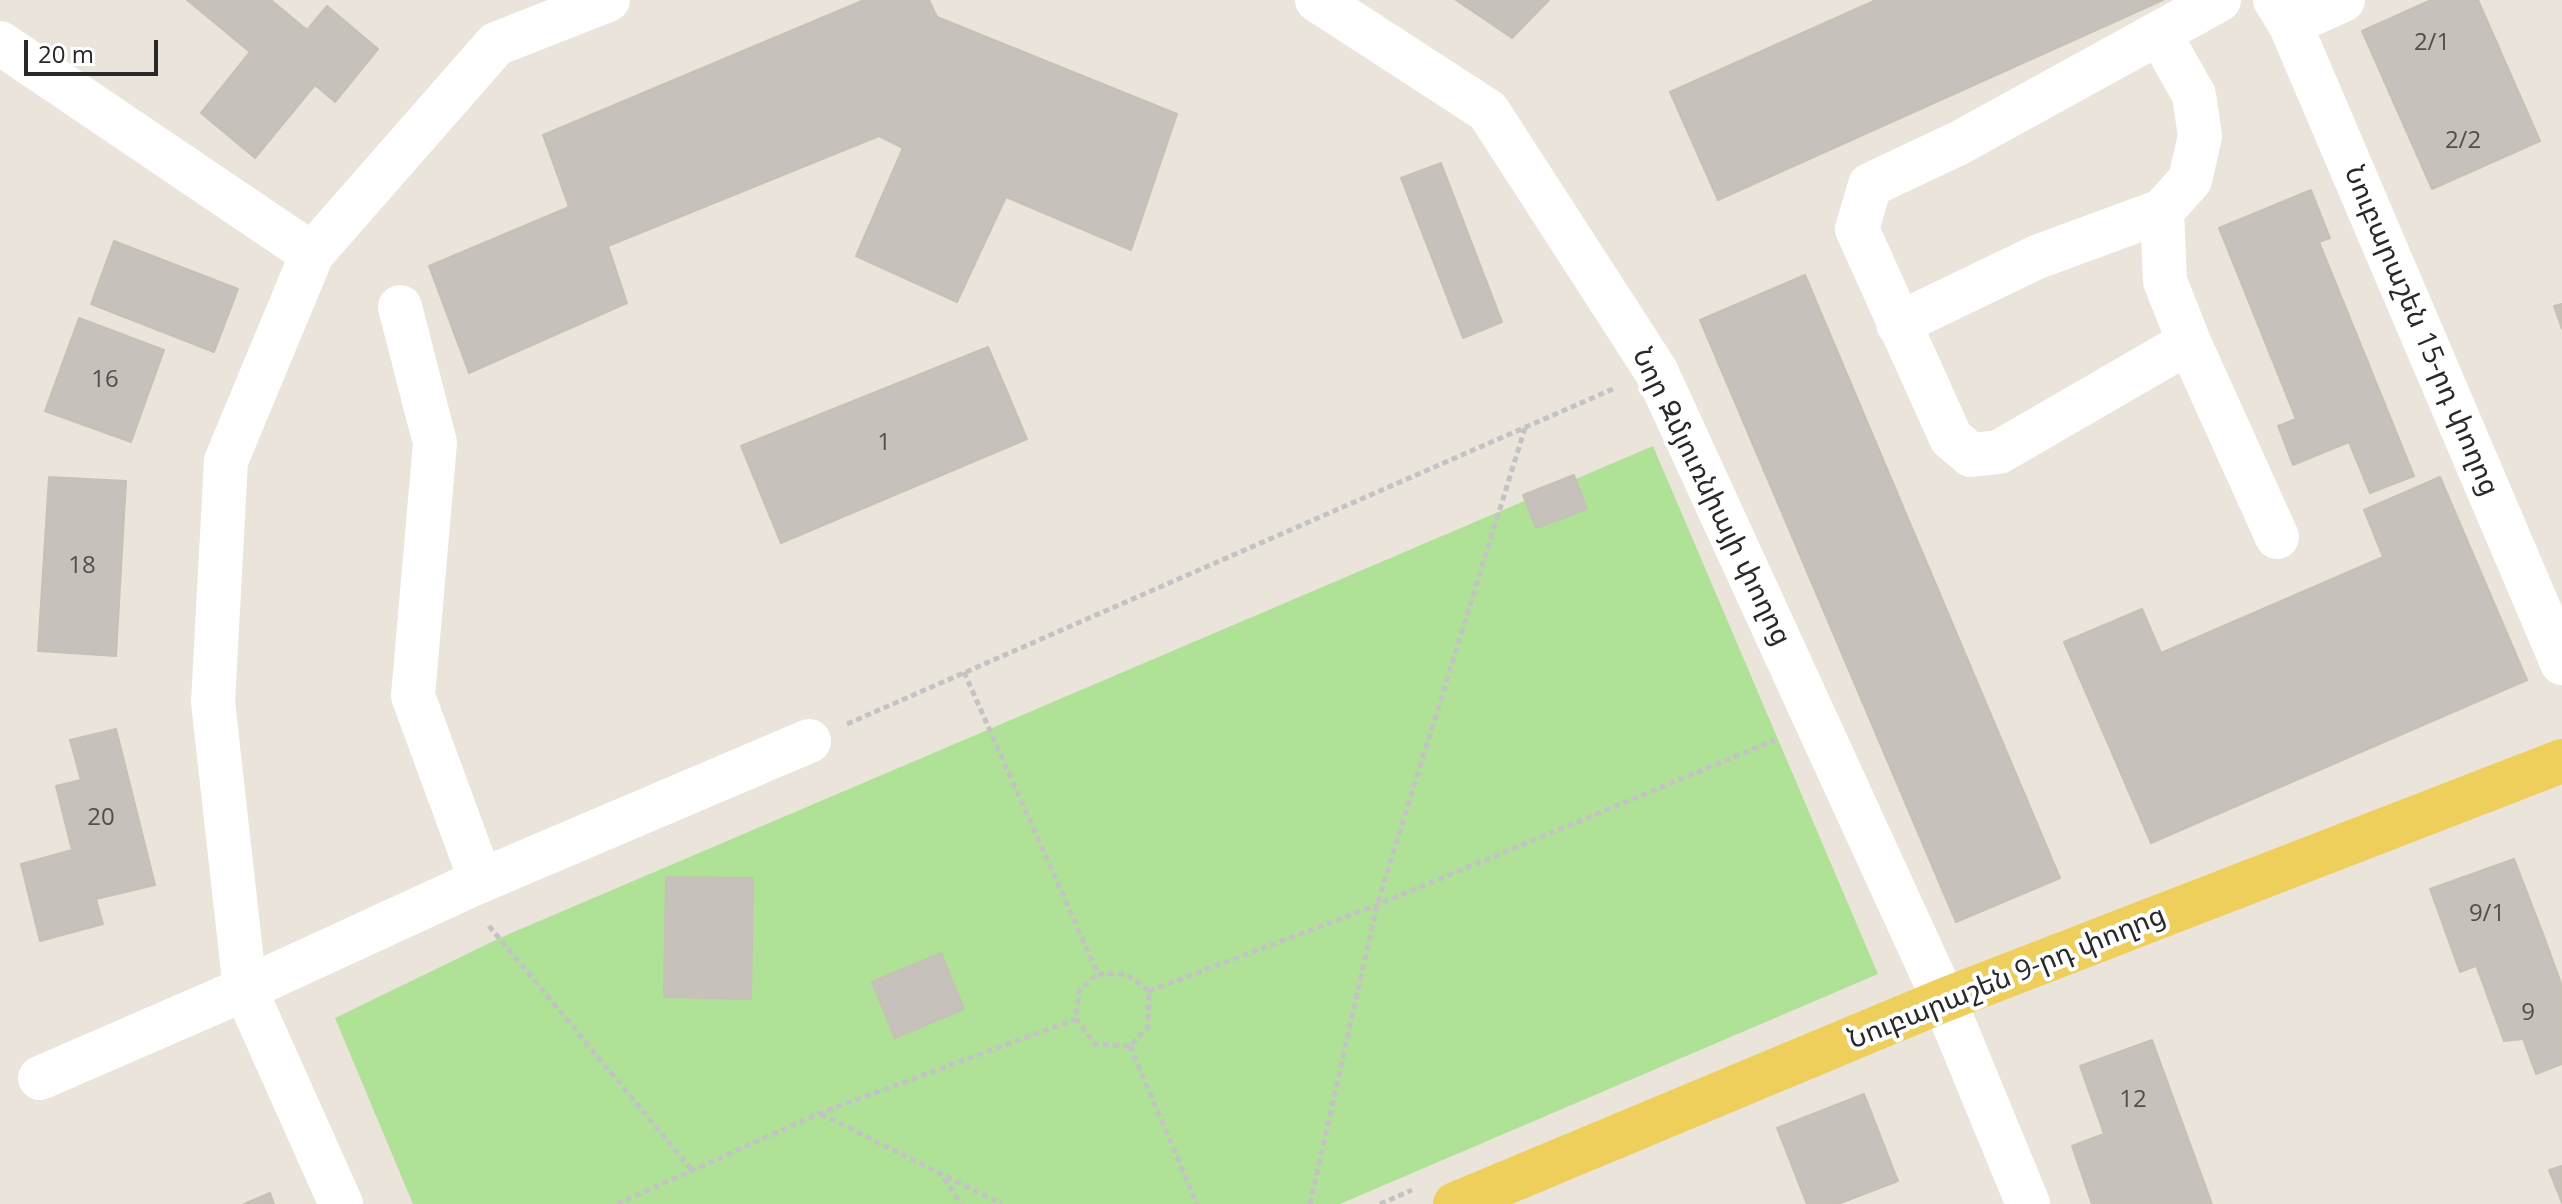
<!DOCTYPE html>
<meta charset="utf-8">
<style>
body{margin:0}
#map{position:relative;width:2562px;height:1204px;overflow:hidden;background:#ebe4db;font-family:"Open Sans",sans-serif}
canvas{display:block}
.scale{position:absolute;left:24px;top:40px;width:134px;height:36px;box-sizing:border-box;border:4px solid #292929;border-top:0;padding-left:10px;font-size:24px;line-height:28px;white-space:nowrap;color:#292929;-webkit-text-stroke:6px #fff;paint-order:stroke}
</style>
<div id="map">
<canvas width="2562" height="1204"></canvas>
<div class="scale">20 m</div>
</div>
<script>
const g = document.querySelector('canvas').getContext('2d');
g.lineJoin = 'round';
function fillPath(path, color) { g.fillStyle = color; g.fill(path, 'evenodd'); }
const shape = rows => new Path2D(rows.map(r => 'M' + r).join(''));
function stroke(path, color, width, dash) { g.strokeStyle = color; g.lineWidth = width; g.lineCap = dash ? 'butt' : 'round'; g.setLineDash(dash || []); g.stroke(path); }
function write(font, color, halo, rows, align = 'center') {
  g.font = font + ' "Open Sans","Noto Sans Armenian",sans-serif'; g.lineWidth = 8; g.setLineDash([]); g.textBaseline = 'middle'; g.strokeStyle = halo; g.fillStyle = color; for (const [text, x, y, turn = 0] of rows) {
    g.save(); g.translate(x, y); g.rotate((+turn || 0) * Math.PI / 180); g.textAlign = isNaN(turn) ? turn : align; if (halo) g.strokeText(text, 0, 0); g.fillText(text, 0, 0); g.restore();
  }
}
const green = shape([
 [1653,446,1878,974,1340,1204,413,1204,335,1018,502,937]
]);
const building = shape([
 [187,0,271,0,307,30,327,6,378,49,335,102,315,85,255,158,201,113,250,52,187,0],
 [864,0,929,0,937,17,1177,114,1131,250,1006,197,957,302,856,256,903,148,879,136,608,246,627,303,469,373,429,266,569,207,543,135,864,0],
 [1456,0,1549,0,1512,38,1456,0],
 [1876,0,2163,0,1718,200,1670,92,1876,0],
 [2431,0,2478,0,2540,141,2432,189,2362,31,2431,0],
 [1441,163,1502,322,1463,338,1401,178,1441,163],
 [2311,190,2330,238,2319,242,2414,476,2370,493,2349,442,2293,465,2278,426,2296,419,2219,228,2311,190],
 [114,241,238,289,214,352,91,304,114,241],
 [1805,275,2060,878,1956,922,1700,320,1805,275],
 [2562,304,2562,329,2554,306,2562,304],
 [79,318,164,350,131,442,45,411,79,318],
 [988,347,1027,439,781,543,741,446,988,347],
 [1574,475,1587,509,1536,528,1523,495,1574,475],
 [49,477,126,481,116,656,38,651,49,477],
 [2440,477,2527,680,2151,843,2064,642,2142,609,2161,653,2383,557,2364,510,2440,477],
 [116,729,155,885,96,899,103,924,40,941,21,864,72,850,56,786,81,780,70,740,116,729],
 [2514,859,2545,939,2460,972,2430,889,2514,859],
 [666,877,753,878,751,999,664,997,666,877],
 [2545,939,2562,986,2562,1064,2536,1074,2523,1039,2504,1041,2476,965,2545,939],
 [941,953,964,1009,895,1038,872,982,941,953],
 [2152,1040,2212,1204,2092,1204,2072,1146,2104,1134,2080,1066,2152,1040],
 [1864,1094,1898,1181,1838,1204,1807,1204,1777,1128,1864,1094],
 [2562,1166,2562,1203,2549,1170,2562,1166],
 [270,1193,274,1204,244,1204,270,1193]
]);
const path = shape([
 [964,672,1098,974],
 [847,724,1615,388],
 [489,926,691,1169],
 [1098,974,1126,974,1149,991,1148,1027,1130,1046,1095,1044,1076,1019,1079,991,1098,974],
 [1149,991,1377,905,1775,740],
 [1130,1046,1197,1204],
 [821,1114,1002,1204],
 [944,1178,961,1204],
 [617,1204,820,1113,1076,1019],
 [1310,1204,1377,905,1525,428],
 [1380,1204,1412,1190]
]);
const minor = shape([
 [1317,0,1488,111,1656,371,1944,1000,2028,1204],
 [2275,0,2290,24,2562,663],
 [2290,24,2343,0],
 [2159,33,2194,95,2200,136,2190,180,2162,211,2165,281,2189,342,2277,537],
 [0,43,312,254],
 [400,307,435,443,413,696,481,881],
 [1898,324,2037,257,2162,211],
 [2189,342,1999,452,1971,455,1951,438,1857,229,1870,185,1959,143,2219,0],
 [40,1078,245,989,471,885,809,741],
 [341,1204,245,989,213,702,226,461,312,254,496,44,608,0]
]);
const major = shape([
 [1455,1204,1944,1000,2562,761]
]);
const numberNames = [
 ["2/1",2432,43],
 ["2/2",2463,141],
 ["16",105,380],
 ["1",884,443],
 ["18",82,566],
 ["20",101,818],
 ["9/1",2487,914],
 ["9",2528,1013],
 ["12",2133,1100]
];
const streetNames = [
 ["Նուբարաշեն 15-րդ փողոց",2421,331,67],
 ["Նոր Զմյուռնիայի փողոց",1711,497,64],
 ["Նուբարաշեն 9-րդ փողոց",2007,978,-22]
];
fillPath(green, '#afe197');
fillPath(building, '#c6c1ba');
stroke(building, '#c6c0b5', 2);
stroke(path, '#c3c3c3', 5, [6, 4]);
stroke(minor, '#fff', 44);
stroke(major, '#eecf5c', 44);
write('24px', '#504f4d', null, numberNames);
write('28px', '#292929', '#fff', streetNames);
</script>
